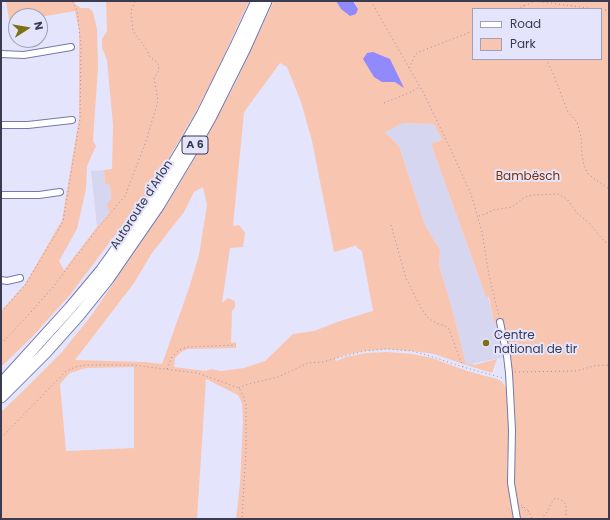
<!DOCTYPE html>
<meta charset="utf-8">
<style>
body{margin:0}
#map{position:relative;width:610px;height:520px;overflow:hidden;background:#e4e5fd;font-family:Poppins,sans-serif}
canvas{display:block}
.frame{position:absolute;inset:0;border:2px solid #3a3a51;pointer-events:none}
.legend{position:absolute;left:472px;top:8px;width:130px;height:52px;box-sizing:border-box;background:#e4e5fd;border:1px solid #a0a1b8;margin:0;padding:5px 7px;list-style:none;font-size:12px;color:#3a3a51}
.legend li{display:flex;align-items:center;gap:8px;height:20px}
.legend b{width:20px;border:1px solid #a0a1b8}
.north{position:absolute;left:8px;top:8px;width:40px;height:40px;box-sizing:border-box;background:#e4e5fd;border:1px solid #a0a1b8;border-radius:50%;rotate:78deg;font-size:11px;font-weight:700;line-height:16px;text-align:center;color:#3a3a51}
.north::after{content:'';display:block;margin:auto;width:14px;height:18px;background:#7b7214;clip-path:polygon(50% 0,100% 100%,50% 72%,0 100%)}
</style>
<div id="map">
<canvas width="610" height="520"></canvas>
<div class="frame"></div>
<ul class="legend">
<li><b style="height:5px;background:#fff"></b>Road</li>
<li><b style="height:11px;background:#f8c5b0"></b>Park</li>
</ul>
<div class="north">N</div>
</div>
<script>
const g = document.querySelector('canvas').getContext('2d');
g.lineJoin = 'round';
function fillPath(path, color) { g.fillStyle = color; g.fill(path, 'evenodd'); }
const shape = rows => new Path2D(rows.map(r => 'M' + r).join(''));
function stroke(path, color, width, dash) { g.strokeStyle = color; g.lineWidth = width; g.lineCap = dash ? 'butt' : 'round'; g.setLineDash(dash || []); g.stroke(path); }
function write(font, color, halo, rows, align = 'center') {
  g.font = font + ' Poppins,sans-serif'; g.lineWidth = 4; g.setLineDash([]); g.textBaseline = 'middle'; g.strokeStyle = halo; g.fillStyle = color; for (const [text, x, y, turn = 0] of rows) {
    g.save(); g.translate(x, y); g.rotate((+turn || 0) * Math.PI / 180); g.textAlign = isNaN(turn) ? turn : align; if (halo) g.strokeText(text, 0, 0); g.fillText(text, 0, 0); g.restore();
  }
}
const built = shape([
 [403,123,434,124,442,140,431,144,486,297,488,297,494,323,497,323,505,357,466,365,455,319,439,265,440,250,425,225,399,146,385,132],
 [104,170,105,184,110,185,111,199,110,212,97,227,91,171]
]);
const green = shape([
 [6,1,74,1,75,4,81,8,89,8,93,12,97,29,98,67,93,141,96,146,87,166,86,189,77,229,59,261,64,270,97,227,110,212,108,210,107,205,111,199,110,185,105,184,104,170,112,169,113,125,107,60,102,48,102,39,107,31,106,1,249,1,213,79,195,113,144,200,125,222,70,295,31,338,1,367,1,311,25,284,62,220,79,118,79,30,75,11,40,17,40,16,16,16,16,19,9,20],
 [274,1,336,1,341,9,358,9,354,1,609,1,609,519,517,519,514,464,516,430,513,380,511,355,503,322,494,323,489,297,486,297,431,144,442,140,434,124,403,123,385,132,399,146,425,225,440,250,439,265,455,319,466,365,473,364,474,365,497,359,492,373,466,365,434,354,412,351,387,349,365,351,345,355,335,359,336,361,346,357,366,353,387,352,412,354,432,358,467,371,497,379,502,382,508,391,510,430,507,464,508,481,513,519,236,519,240,484,243,422,242,403,238,395,206,379,197,519,1,519,1,412,21,393,62,352,91,316,165,208,198,153,235,84],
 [473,9,601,9,601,59,473,59],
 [280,63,287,67,301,102,312,141,334,252,358,245,356,247,362,251,373,311,340,321,314,331,293,334,265,361,244,368,221,371,211,369,206,371,174,367,175,358,181,352,188,349,236,348,236,342,231,343,232,311,235,307,235,301,228,298,222,303,230,248,243,247,245,233,239,225,233,226,244,112],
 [203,187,207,205,199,255,189,288,162,364,144,362,75,360,134,283,152,253,184,212,194,192],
 [134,367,134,448,66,451,60,384,70,373,86,368]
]);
const water = shape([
 [336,1,353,1,358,9,356,14,350,16,341,9],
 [373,52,390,59,404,88,395,82,382,82,374,77,363,59,367,53]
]);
const path = shape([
 [371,1,424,94,451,150,471,194,482,232,489,275,499,316],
 [522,1,525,9],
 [517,9,535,1,595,9],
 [601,10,609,10],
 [546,59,552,71,568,112,577,122,581,137,582,154,584,166,588,174,609,189],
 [409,68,415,55,419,52,473,31],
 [384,103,411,92,419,87],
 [479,216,488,213,493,210,512,207,525,197,532,195,558,194,567,199,577,213,589,223,604,241,609,244],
 [391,225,406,278,421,308,427,317,436,323,445,326,449,329,463,367],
 [1,312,26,284,63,222,80,119,81,46,77,10,72,1],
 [1,344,31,312,53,287,98,228,125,196,145,144,158,101,154,78,158,72,159,66,157,62,150,57,147,50,133,31,131,11,135,1],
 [609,357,608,365,609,371],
 [167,369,172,357,179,350,187,347,236,345],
 [515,372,576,371,594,366,608,365],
 [239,388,245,385,278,377,308,363,322,362,365,351,387,349,412,351,433,357,463,367,503,378],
 [1,438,65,372,75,367,86,365,133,365,197,373,206,376,239,388,243,395,246,405,246,449,242,519],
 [521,505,528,510],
 [522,507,527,512,529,511,532,519],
 [541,519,547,512,553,500,556,498,563,501,566,505,566,519],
 [606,519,609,517]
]);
const minor = shape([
 [1,54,24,55,71,47],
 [1,125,28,125,72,120],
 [1,195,39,195,60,192],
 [1,280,7,281,20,278],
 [500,322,507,356,509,373,512,430,511,483,517,519]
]);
const motorway = shape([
 [1,384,70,308,101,271,149,204,183,148,202,115,236,46,257,1],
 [1,397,46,352,79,315,108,279,159,205,192,150,211,116,245,48,266,1]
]);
const markers = [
 [486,343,4,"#7b7214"]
];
const shields = [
 [195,145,26]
];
const shieldNames = [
 ["A 6",195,145]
];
const parkNames = [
 ["Bambësch",528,177]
];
const streetNames = [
 ["Autoroute d'Arlon",142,205,-57]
];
const poiNames = [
 ["Centre",494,336],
 ["national de tir",494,350]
];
fillPath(built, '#d6d6f1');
fillPath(green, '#f8c5b0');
fillPath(water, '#908afd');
stroke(minor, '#7777ab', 8);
stroke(motorway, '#7777ab', 13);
stroke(path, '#9797af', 1, [1, 3]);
stroke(minor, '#fff', 6);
stroke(motorway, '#fff', 11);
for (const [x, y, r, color] of markers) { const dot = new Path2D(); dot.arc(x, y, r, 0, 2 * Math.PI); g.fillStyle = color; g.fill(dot); stroke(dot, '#e4e5fd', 1.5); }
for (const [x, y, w] of shields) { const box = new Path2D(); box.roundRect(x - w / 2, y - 9, w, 18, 3); g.fillStyle = '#e4e5fd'; g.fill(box); stroke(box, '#3a3a51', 1); }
write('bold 11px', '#3a3a51', null, shieldNames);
write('12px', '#7c3005', '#e4e5fd', parkNames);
write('12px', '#3a3a51', '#e4e5fd', streetNames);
write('12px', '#3a3a51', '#e4e5fd', poiNames, 'left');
</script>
